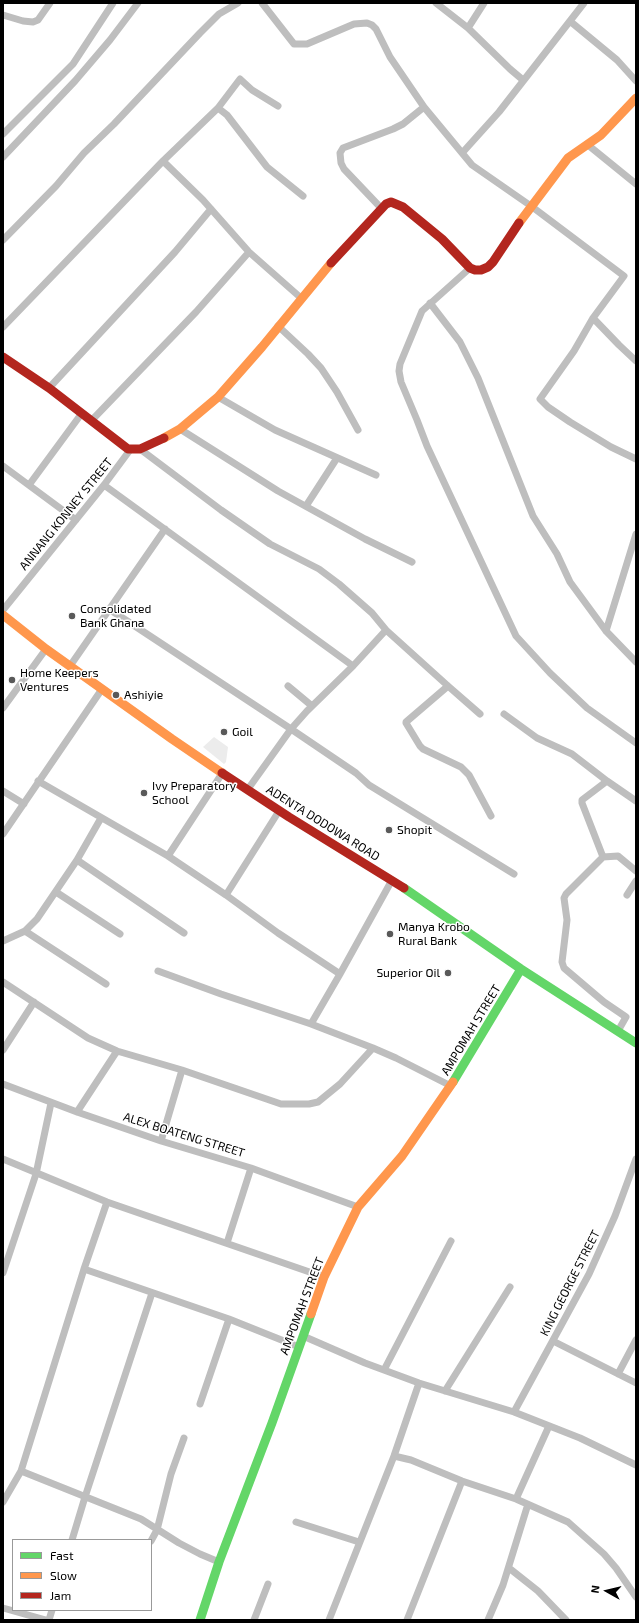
<!DOCTYPE html>
<style>
body{margin:0}
#map{position:relative;width:639px;height:1623px;overflow:hidden;background:#fff;font-family:"Exo 2",sans-serif}
canvas{display:block}
.frame{position:absolute;inset:0;border:4px solid #000;pointer-events:none}
.legend{position:absolute;left:12px;top:1539px;width:140px;height:72px;box-sizing:border-box;background:#fff;border:1px solid #999;margin:0;padding:5px 7px;list-style:none;font-size:12px;color:#000}
.legend li{display:flex;align-items:center;gap:8px;height:20px}
.legend b{width:20px;border:1px solid #999}
.north{position:absolute;left:587px;top:1571px;width:40px;height:40px;-webkit-text-stroke:3px #fff;paint-order:stroke;rotate:278deg;font-size:11px;font-weight:700;line-height:16px;text-align:center;color:#000}
.north::after{content:'';display:block;margin:auto;width:14px;height:18px;background:#000;clip-path:polygon(50% 0,100% 100%,50% 72%,0 100%)}
</style>
<div id="map">
<canvas width="639" height="1623"></canvas>
<div class="frame"></div>
<ul class="legend">
<li><b style="height:5px;background:#63d668"></b>Fast</li>
<li><b style="height:5px;background:#ff974d"></b>Slow</li>
<li><b style="height:5px;background:#b3261e"></b>Jam</li>
</ul>
<div class="north">N</div>
</div>
<script>
const g = document.querySelector('canvas').getContext('2d');
g.lineJoin = 'round';
function fillPath(path, color) { g.fillStyle = color; g.fill(path, 'evenodd'); }
const shape = rows => new Path2D(rows.map(r => 'M' + r).join(''));
function stroke(path, color, width, dash) { g.strokeStyle = color; g.lineWidth = width; g.lineCap = dash ? 'butt' : 'round'; g.setLineDash(dash || []); g.stroke(path); }
function write(font, color, halo, rows, align = 'center') {
  g.font = font + ' "Exo 2",sans-serif'; g.lineWidth = 3; g.setLineDash([]); g.textBaseline = 'middle'; g.strokeStyle = halo; g.fillStyle = color; for (const [text, x, y, turn = 0] of rows) {
    g.save(); g.translate(x, y); g.rotate((+turn || 0) * Math.PI / 180); g.textAlign = isNaN(turn) ? turn : align; if (halo) g.strokeText(text, 0, 0); g.fillText(text, 0, 0); g.restore();
  }
}
const green = shape([
 [214,737,228,747,226,762,224,764,203,747]
]);
const street = shape([
 [262,3,294,44,307,44,354,24,367,23,372,25,376,29,390,57,424,107,472,165,531,206,624,276,593,318,574,351,540,399,548,407,570,422,611,447,636,459],
 [436,3,468,28,510,69,523,80],
 [3,15,23,21,33,22,38,20,50,3],
 [571,22,617,60,636,81],
 [468,28,484,3],
 [218,108,227,115,267,167,303,196],
 [3,134,73,64,113,3],
 [588,145,636,184],
 [463,152,499,112,584,3],
 [3,157,75,81,110,40,138,3],
 [163,161,203,200,249,252,301,298],
 [382,209,344,169,341,163,340,153,343,148,393,129,403,124,424,107],
 [3,240,56,186,84,153,114,124,200,33,219,14,238,3],
 [470,268,422,311,400,364,399,371,401,382,417,420,427,446,516,636,550,673,587,708,636,743],
 [430,303,460,342,478,378,533,516,557,554,570,582,606,631,636,662],
 [593,318,619,345,636,361],
 [278,326,308,354,321,368,337,392,358,430],
 [3,327,163,161,218,108,240,79,252,90,278,106],
 [49,388,175,252,211,209],
 [218,397,275,430,376,475],
 [92,420,196,312,249,252],
 [180,429,278,491,365,539,412,562],
 [140,449,221,510,270,544,319,569,339,584,372,613,386,630,353,666],
 [3,466,76,520],
 [29,485,82,413],
 [104,485,353,666,307,711,291,729,248,789],
 [306,506,337,458],
 [109,609,291,729,356,773,369,785,514,874],
 [3,610,104,485,130,450],
 [386,630,448,686,480,714],
 [606,631,636,534],
 [70,666,165,529],
 [288,686,312,706],
 [448,686,406,722,406,723,420,746,423,749,461,767,469,775,491,816],
 [3,708,46,649],
 [504,714,537,738,572,754,607,781],
 [38,781,168,856,226,895,278,933,340,974],
 [3,791,24,804],
 [636,801,607,781,582,800,582,803,603,857,618,856,636,871],
 [3,834,102,689],
 [168,856,223,772],
 [603,857,566,894,564,898,567,920,562,962,564,968,604,1002,626,1017,618,1031],
 [77,860,184,933],
 [56,892,120,934],
 [226,895,279,811],
 [627,895,636,881],
 [25,931,106,984],
 [3,941,25,931,37,919,77,860,101,818],
 [158,971,221,994,311,1024,373,1048,396,1058,451,1086],
 [3,982,88,1038,117,1051,182,1070,281,1104,309,1104,318,1102,340,1084,373,1048],
 [311,1024,340,974,392,880],
 [3,1050,34,1002],
 [3,1084,77,1112,161,1141,251,1168,358,1207],
 [77,1112,117,1051],
 [161,1141,182,1070],
 [3,1159,107,1202,324,1277],
 [227,1243,251,1168],
 [84,1269,229,1319,299,1347],
 [3,1273,36,1174,51,1103],
 [303,1336,365,1363,419,1383,514,1412,580,1438,636,1465],
 [553,1341,636,1383],
 [384,1370,451,1241],
 [618,1374,636,1340],
 [445,1391,510,1287],
 [200,1404,229,1319],
 [514,1412,589,1274,615,1216,636,1159],
 [394,1456,411,1460,462,1481,516,1499,568,1522,604,1554,616,1568,636,1597],
 [21,1471,141,1519,179,1543,200,1554,219,1562],
 [516,1499,549,1426],
 [3,1502,21,1471,84,1269,107,1202],
 [296,1522,359,1542],
 [72,1540,85,1497,152,1293],
 [151,1541,157,1530,171,1474,184,1438],
 [509,1568,538,1591,566,1620],
 [3,1608,46,1620],
 [49,1620,52,1610],
 [254,1620,268,1584],
 [329,1620,394,1456,419,1383],
 [407,1620,462,1481],
 [488,1620,503,1585,528,1504]
]);
const fast = shape([
 [404,888,521,969,636,1043],
 [453,1082,521,969],
 [200,1620,219,1562,272,1423,311,1314]
]);
const slow = shape([
 [519,223,568,158,601,135,636,98],
 [164,438,180,429,218,397,262,347,331,263],
 [3,615,46,649,172,739,222,773],
 [311,1314,324,1277,358,1207,402,1156,453,1082]
]);
const jam = shape([
 [331,263,386,204,391,202,403,207,442,239,470,268,475,270,481,270,488,267,493,262,519,223],
 [3,357,49,388,128,449,140,449,164,438],
 [222,773,289,817,404,888]
]);
const markers = [
 [72,616,4,"#595959"],
 [12,680,4,"#595959"],
 [116,695,4,"#595959"],
 [224,732,4,"#595959"],
 [144,793,4,"#595959"],
 [389,830,4,"#595959"],
 [390,934,4,"#595959"],
 [448,973,4,"#595959"]
];
const streetNames = [
 ["ANNANG KONNEY STREET",66,514,-51],
 ["ADENTA DODOWA ROAD",323,823,32],
 ["AMPOMAH STREET",471,1030,-59],
 ["ALEX BOATENG STREET",184,1135,17],
 ["KING GEORGE STREET",570,1283,-63],
 ["AMPOMAH STREET",302,1306,-69]
];
const poiNames = [
 ["Consolidated",80,609],
 ["Bank Ghana",80,623],
 ["Home Keepers",20,673],
 ["Ventures",20,687],
 ["Ashiyie",124,695],
 ["Goil",232,732],
 ["Ivy Preparatory",152,786],
 ["School",152,800],
 ["Shopit",397,830],
 ["Manya Krobo",398,927],
 ["Rural Bank",398,941],
 ["Superior Oil",440,973,"right"]
];
fillPath(green, '#ececec');
stroke(street, '#bebebe', 7);
stroke(fast, '#63d668', 9);
stroke(slow, '#ff974d', 9);
stroke(jam, '#b3261e', 9);
for (const [x, y, r, color] of markers) { const dot = new Path2D(); dot.arc(x, y, r, 0, 2 * Math.PI); g.fillStyle = color; g.fill(dot); stroke(dot, '#fff', 1.5); }
write('12px', '#000', '#fff', streetNames);
write('12px', '#000', '#fff', poiNames, 'left');
</script>
